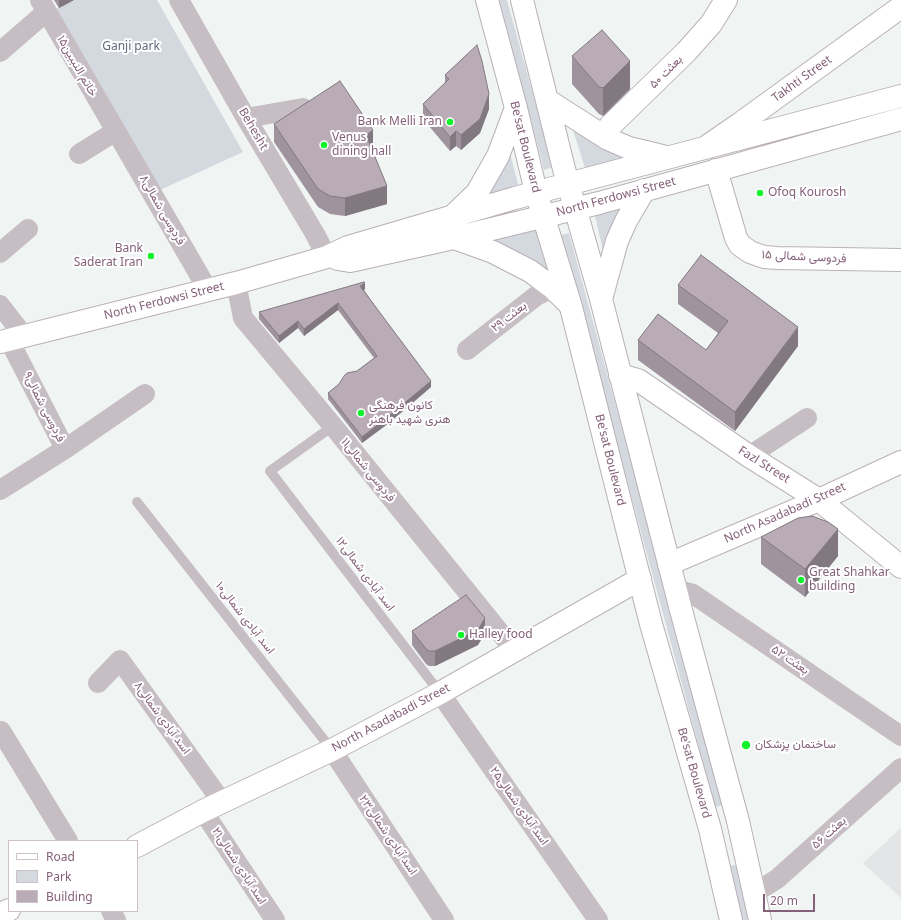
<!DOCTYPE html>
<meta charset="utf-8">
<style>
body{margin:0}
#map{position:relative;width:901px;height:920px;overflow:hidden;background:#f0f5f4;font-family:"Noto Sans",sans-serif}
canvas{display:block}
.legend{position:absolute;left:8px;top:840px;width:130px;height:72px;box-sizing:border-box;background:#fff;border:1px solid #cec0c9;margin:0;padding:5px 7px;list-style:none;font-size:12px;color:#846178}
.legend li{display:flex;align-items:center;gap:8px;height:20px}
.legend b{width:20px;border:1px solid #cec0c9}
.scale{position:absolute;left:763px;top:894px;width:52px;height:18px;box-sizing:border-box;border:2px solid #846178;border-top:0;padding-left:5px;font-size:12px;line-height:14px;white-space:nowrap;color:#846178;-webkit-text-stroke:3px #fff;paint-order:stroke}
</style>
<div id="map">
<canvas width="901" height="920"></canvas>
<ul class="legend">
<li><b style="height:5px;background:#fff"></b>Road</li>
<li><b style="height:11px;background:#d4d9df"></b>Park</li>
<li><b style="height:11px;background:#b9acb6"></b>Building</li>
</ul>
<div class="scale">20 m</div>
</div>
<script>
const g = document.querySelector('canvas').getContext('2d');
g.lineJoin = 'round';
function fillPath(path, color) { g.fillStyle = color; g.fill(path, 'evenodd'); }
const shape = rows => new Path2D(rows.map(r => 'M' + r).join(''));
function stroke(path, color, width, dash) { g.strokeStyle = color; g.lineWidth = width; g.lineCap = dash ? 'butt' : 'round'; g.setLineDash(dash || []); g.stroke(path); }
function write(font, color, halo, rows, align = 'center') {
  g.font = font + ' "Noto Sans",Vazirmatn,sans-serif'; g.lineWidth = 4; g.setLineDash([]); g.textBaseline = 'middle'; g.strokeStyle = halo; g.fillStyle = color; for (const [text, x, y, turn = 0] of rows) {
    g.save(); g.translate(x, y); g.rotate((+turn || 0) * Math.PI / 180); g.textAlign = isNaN(turn) ? turn : align; if (halo) g.strokeText(text, 0, 0); g.fillText(text, 0, 0); g.restore();
  }
}
const built = shape([
 [901,828,901,898,863,863]
]);
const green = shape([
 [75,0,157,0,243,152,160,190,55,9],
 [499,0,507,0,553,167,544,170],
 [570,121,633,157,586,171],
 [509,149,519,188,478,199],
 [628,202,606,264,594,212],
 [535,227,549,276,484,241],
 [569,233,724,805,715,807,561,235],
 [736,865,750,920,741,920,728,866]
]);
const lane = shape([
 [333,426,270,471,440,693],
 [137,502,332,750]
]);
const street = shape([
 [40,0,208,290],
 [179,0,246,118,315,234,327,257],
 [0,52,46,12],
 [246,118,303,108],
 [79,154,116,131],
 [0,253,28,229],
 [236,283,243,318,333,426,515,651],
 [0,305,24,336],
 [467,350,536,296,553,288],
 [65,449,145,394],
 [749,456,807,418],
 [0,490,65,449,9,340],
 [675,589,693,594,901,736],
 [98,683,120,660,222,802],
 [440,693,598,920],
 [1,731,68,841],
 [332,750,444,920],
 [203,811,275,920],
 [753,894,777,879,901,768],
 [111,911,116,920]
]);
const secondary = shape([
 [610,126,686,52,711,24,726,0],
 [709,145,741,123,901,7],
 [716,170,736,238,740,245,750,252,764,257,777,258,901,260],
 [620,375,638,380,749,456,819,500,901,567],
 [669,564,819,500,901,462],
 [137,846,203,811,332,750,440,693,640,579],
 [0,914,9,910]
]);
const primary = shape([
 [487,0,516,108,536,192,571,307,651,624,710,829,731,920],
 [522,0,564,169,601,299,682,614,738,821,760,920],
 [547,100,608,139,629,148,666,157],
 [455,214,477,193,498,156,516,108],
 [454,238,493,252,530,271,553,288,569,304],
 [338,259,350,261,467,235,599,203,901,119],
 [601,299,617,241,626,221,644,190],
 [0,342,236,283,327,257,348,247,515,198,901,96]
]);
const wall = shape([
 [54,0,74,0,59,8],
 [572,56,630,89,603,116,599,114,572,84],
 [445,75,489,109,480,133,461,150,456,146,450,151,423,119,423,104,445,83],
 [274,124,373,148,372,149,387,204,345,216,330,214,318,207,274,142],
 [678,285,798,346,735,431,638,360,638,340,706,350,718,333,678,304],
 [365,289,364,290,431,387,389,423,362,443,328,399,328,393,374,358,338,310,304,336,298,328,279,343,259,319,259,312],
 [761,537,838,556,805,597,761,564],
 [412,631,485,633,478,645,435,666,429,666,426,664,412,645]
]);
const shadedWall = shape([
 [59,0,74,0,59,8],
 [630,61,630,89,603,116,603,88],
 [489,94,489,109,480,133,461,150,461,135],
 [373,130,373,148,366,153,366,135],
 [456,131,456,146,450,151,450,137],
 [387,186,387,204,345,216,345,198],
 [365,283,365,289,360,293,360,286],
 [338,303,338,310,304,336,304,329],
 [298,321,298,328,279,343,279,336],
 [798,327,798,346,735,431,735,412],
 [431,381,431,387,389,423,362,443,362,437],
 [838,529,838,556,805,597,805,569],
 [485,618,485,633,478,645,435,666,435,651]
]);
const building = shape([
 [602,30,630,61,603,88,599,87,572,56,602,30],
 [477,45,482,61,489,94,480,119,461,135,456,131,450,137,423,104,449,79,445,75,477,45],
 [340,81,373,130,366,135,387,186,345,198,330,196,318,189,274,124,340,81],
 [701,255,798,327,735,412,638,340,658,314,706,350,728,321,678,285,701,255],
 [364,282,365,283,360,286,431,381,389,416,362,437,328,393,339,384,344,376,347,373,357,371,377,356,338,303,304,329,298,321,279,336,259,312,364,282],
 [812,516,828,522,838,529,805,569,761,537,798,518,812,516],
 [466,595,485,618,478,630,435,651,429,651,426,649,412,631,466,595]
]);
const markers = [
 [450,122,4,"#11f32c"],
 [324,145,4,"#11f32c"],
 [760,193,4,"#11f32c"],
 [151,256,4,"#11f32c"],
 [361,413,4,"#11f32c"],
 [801,580,4,"#11f32c"],
 [461,635,4,"#11f32c"],
 [746,745,5,"#11f32c"]
];
const parkNames = [
 ["Ganji park",131,47]
];
const streetNames = [
 ["خاتم النببین۱۵",77,66,60],
 ["بعثت ۵۰",666,72,-45],
 ["Takhti Street",802,79,-36],
 ["Behesht",253,129,60],
 ["Be'sat Boulevard",525,147,76],
 ["North Ferdowsi Street",616,197,-15],
 ["فردوسی شمالی۸",162,210,60],
 ["فردوسی شمالی ۱۵",804,257,3],
 ["North Ferdowsi Street",164,301,-14],
 ["بعثت ۲۹",509,317,-38],
 ["فردوسی شمالی۹",44,407,63],
 ["Be'sat Boulevard",610,460,76],
 ["Fazl Street",764,465,32],
 ["فردوسی شمالی۱۱",368,470,51],
 ["North Asadabadi Street",785,513,-24],
 ["اسد آبادی شمالی۱۲",365,574,53],
 ["اسد آبادی شمالی۱۰",245,618,52],
 ["بعثت ۵۲",790,660,34],
 ["اسد آبادی شمالی۸",162,718,54],
 ["North Asadabadi Street",391,718,-28],
 ["Be'sat Boulevard",694,773,74],
 ["اسد آبادی شمالی۲۵",519,806,55],
 ["بعثت ۵۶",829,833,-42],
 ["اسد آبادی شمالی۲۳",388,835,56],
 ["اسد آبادی شمالی۲۱",239,866,57]
];
const poiNames = [
 ["Bank Melli Iran",442,122,"right"],
 ["Venus",332,138],
 ["dining hall",332,152],
 ["Ofoq Kourosh",768,193],
 ["Bank",143,249,"right"],
 ["Saderat Iran",143,263,"right"],
 ["کانون فرهنگی",369,406],
 ["هنری شهید باهنر",369,420],
 ["Great Shahkar",809,573],
 ["building",809,587],
 ["Halley food",469,635],
 ["ساختمان پزشکان",755,745]
];
fillPath(built, '#e4e5e6');
fillPath(green, '#d4d9df');
stroke(secondary, '#bcb1b8', 24);
stroke(primary, '#b9afb6', 24);
stroke(lane, '#c7bec4', 10);
stroke(street, '#c7bec4', 20);
stroke(secondary, '#fff', 22);
stroke(primary, '#fff', 22);
fillPath(wall, '#9f949d');
fillPath(shadedWall, '#82787f');
fillPath(building, '#b9acb6');
stroke(building, '#82787f', 1);
for (const [x, y, r, color] of markers) { const dot = new Path2D(); dot.arc(x, y, r, 0, 2 * Math.PI); g.fillStyle = color; g.fill(dot); stroke(dot, '#fff', 1.5); }
write('12px', '#60687b', '#fff', parkNames);
write('12px', '#846178', '#fff', streetNames);
write('12px', '#846178', '#fff', poiNames, 'left');
</script>
